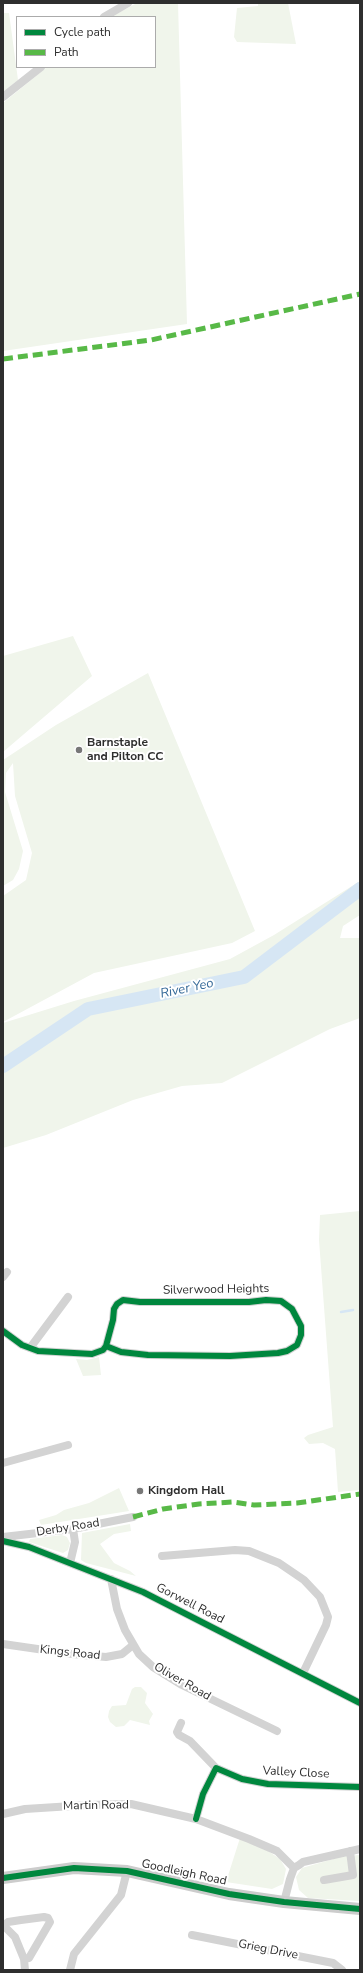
<!DOCTYPE html>
<style>
body{margin:0}
#map{position:relative;width:363px;height:1973px;overflow:hidden;background:#fff;font-family:"Nunito Sans",sans-serif}
canvas{display:block}
.frame{position:absolute;inset:0;border:4px solid #2e2e2e;pointer-events:none}
.legend{position:absolute;left:16px;top:16px;width:140px;height:52px;box-sizing:border-box;background:#fff;border:1px solid #ababab;margin:0;padding:5px 7px;list-style:none;font-size:12px;color:#2e2e2e}
.legend li{display:flex;align-items:center;gap:8px;height:20px}
.legend b{width:20px;border:1px solid #ababab}
</style>
<div id="map">
<canvas width="363" height="1973"></canvas>
<div class="frame"></div>
<ul class="legend">
<li><b style="height:5px;background:#00873e"></b>Cycle path</li>
<li><b style="height:5px;background:#58b947"></b>Path</li>
</ul>
</div>
<script>
const g = document.querySelector('canvas').getContext('2d');
g.lineJoin = 'round';
function fillPath(path, color) { g.fillStyle = color; g.fill(path, 'evenodd'); }
const shape = rows => new Path2D(rows.map(r => 'M' + r).join(''));
function stroke(path, color, width, dash) { g.strokeStyle = color; g.lineWidth = width; g.lineCap = dash ? 'butt' : 'round'; g.setLineDash(dash || []); g.stroke(path); }
function write(font, color, halo, rows, align = 'center') {
  g.font = font + ' "Nunito Sans",sans-serif'; g.lineWidth = 4; g.setLineDash([]); g.textBaseline = 'middle'; g.strokeStyle = halo; g.fillStyle = color; for (const [text, x, y, turn = 0] of rows) {
    g.save(); g.translate(x, y); g.rotate((+turn || 0) * Math.PI / 180); g.textAlign = isNaN(turn) ? turn : align; if (halo) g.strokeText(text, 0, 0); g.fillText(text, 0, 0); g.restore();
  }
}
const green = shape([
 [137,3,178,3,187,324,3,351,3,103,47,67,155,67,155,17,111,17],
 [258,3,288,3,296,44,237,42,234,37,237,8,258,6],
 [3,13,9,13,18,80,3,92],
 [73,636,92,676,3,752,3,656],
 [148,673,255,931,232,943,94,973,3,1022,3,896,26,880,32,853,15,796,13,763,6,773,5,792,23,851,19,869,13,880,3,886,3,760,56,725],
 [360,881,360,915,343,926,340,938,360,938,360,1018,330,1029,222,1083,182,1086,133,1100,46,1135,3,1148,3,1023,74,1001,230,959,274,935],
 [360,1211,360,1490,338,1492,335,1449,323,1443,309,1444,304,1438,308,1435,333,1427,319,1240,320,1215],
 [99,1357,101,1375,83,1376,76,1359,87,1360],
 [119,1488,129,1511,41,1525,39,1520,56,1515,64,1510,89,1503],
 [130,1524,131,1531,114,1534,100,1544,114,1563,130,1571,136,1576,86,1563,81,1560,82,1533],
 [62,1535,67,1537,70,1543,68,1550,63,1553,29,1542,30,1539],
 [135,1687,141,1687,147,1693,145,1703,153,1714,149,1721,150,1725,130,1720,124,1726,116,1727,110,1722,108,1717,109,1711,112,1706,126,1705,132,1689],
 [240,1838,265,1849,280,1859,286,1869,283,1884,272,1889,226,1882],
 [360,1855,360,1901,308,1898,299,1890,296,1877,302,1868,344,1856]
]);
const stream = shape([
 [341,1312,353,1310]
]);
const river = shape([
 [3,1066,88,1009,244,977,360,889]
]);
const street = shape([
 [104,17,128,3],
 [3,97,41,67],
 [3,1277,7,1272],
 [3,1331,22,1345,38,1351,92,1354,103,1350,106,1346,113,1320,114,1309,117,1304,123,1300,140,1302,249,1302,266,1300,281,1301,292,1309,301,1326,301,1335,297,1345,287,1351,278,1353,230,1356,148,1355,121,1352,106,1346],
 [30,1348,68,1297],
 [3,1463,68,1445],
 [3,1537,73,1529,133,1517],
 [3,1541,29,1547,143,1592,360,1703],
 [162,1556,235,1550,249,1551,279,1563,304,1580,320,1597,328,1617,326,1625,303,1673],
 [70,1563,75,1542,73,1529],
 [111,1579,117,1609,125,1630,139,1654,153,1667,182,1685,277,1731],
 [3,1644,72,1654,106,1657,122,1654,133,1645],
 [181,1723,177,1732,179,1735,190,1741,216,1768],
 [3,1814,25,1809,88,1805,131,1804,196,1819,249,1839,277,1851,294,1868],
 [196,1819,203,1794,216,1768,242,1779,268,1784,360,1787],
 [324,1880,353,1875,350,1851],
 [284,1902,290,1879,294,1868,299,1865,303,1862,360,1849],
 [3,1926,8,1922,21,1920,44,1917,48,1918,50,1922,29,1958,24,1959,25,1970],
 [4,1926,15,1937,24,1959],
 [192,1935,333,1963,342,1970],
 [70,1970,74,1954,121,1895,127,1871]
]);
const secondary = shape([
 [3,1878,74,1868,127,1871,229,1894,284,1902,360,1909]
]);
const quiet = shape([
 [3,359,151,340,360,294],
 [133,1517,163,1509,199,1504,233,1502,254,1505,297,1503,360,1494]
]);
const cycleway = shape([
 [3,1331,22,1345,38,1351,92,1354,103,1350,106,1346,113,1320,114,1309,117,1304,123,1300,140,1302,249,1302,266,1300,281,1301,292,1309,301,1326,301,1335,297,1345,287,1351,278,1353,230,1356,148,1355,121,1352,106,1346],
 [3,1541,29,1547,143,1592,360,1703],
 [196,1819,203,1794,216,1768,242,1779,268,1784,360,1787],
 [3,1878,74,1868,127,1871,229,1894,284,1902,360,1909]
]);
const markers = [
 [79,750,4,"#777"],
 [140,1491,4,"#777"]
];
const poiNames = [
 ["Barnstaple",87,743],
 ["and Pilton CC",87,757],
 ["Kingdom Hall",148,1491]
];
const streetNames = [
 ["Silverwood Heights",216,1290,-1],
 ["Derby Road",68,1528,-9],
 ["Gorwell Road",190,1604,27],
 ["Kings Road",70,1653,6],
 ["Oliver Road",182,1682,30],
 ["Valley Close",296,1773,3],
 ["Martin Road",96,1806,-1],
 ["Goodleigh Road",184,1873,12],
 ["Grieg Drive",268,1950,11]
];
const waterNames = [
 ["River Yeo",187,989,-12]
];
fillPath(green, '#f0f5eb');
stroke(stream, '#d6e6f4', 2.5);
stroke(river, '#d6e6f4', 14);
stroke(street, '#d3d3d3', 8);
stroke(secondary, '#ccc', 12);
stroke(quiet, '#58b947', 5, [10, 5]);
stroke(cycleway, '#00873e', 6);
for (const [x, y, r, color] of markers) { const dot = new Path2D(); dot.arc(x, y, r, 0, 2 * Math.PI); g.fillStyle = color; g.fill(dot); stroke(dot, '#fff', 1.5); }
write('bold 12px', '#2e2e2e', '#fff', poiNames, 'left');
write('12px', '#2e2e2e', '#fff', streetNames);
write('italic 13px', '#356998', '#fff', waterNames);
</script>
